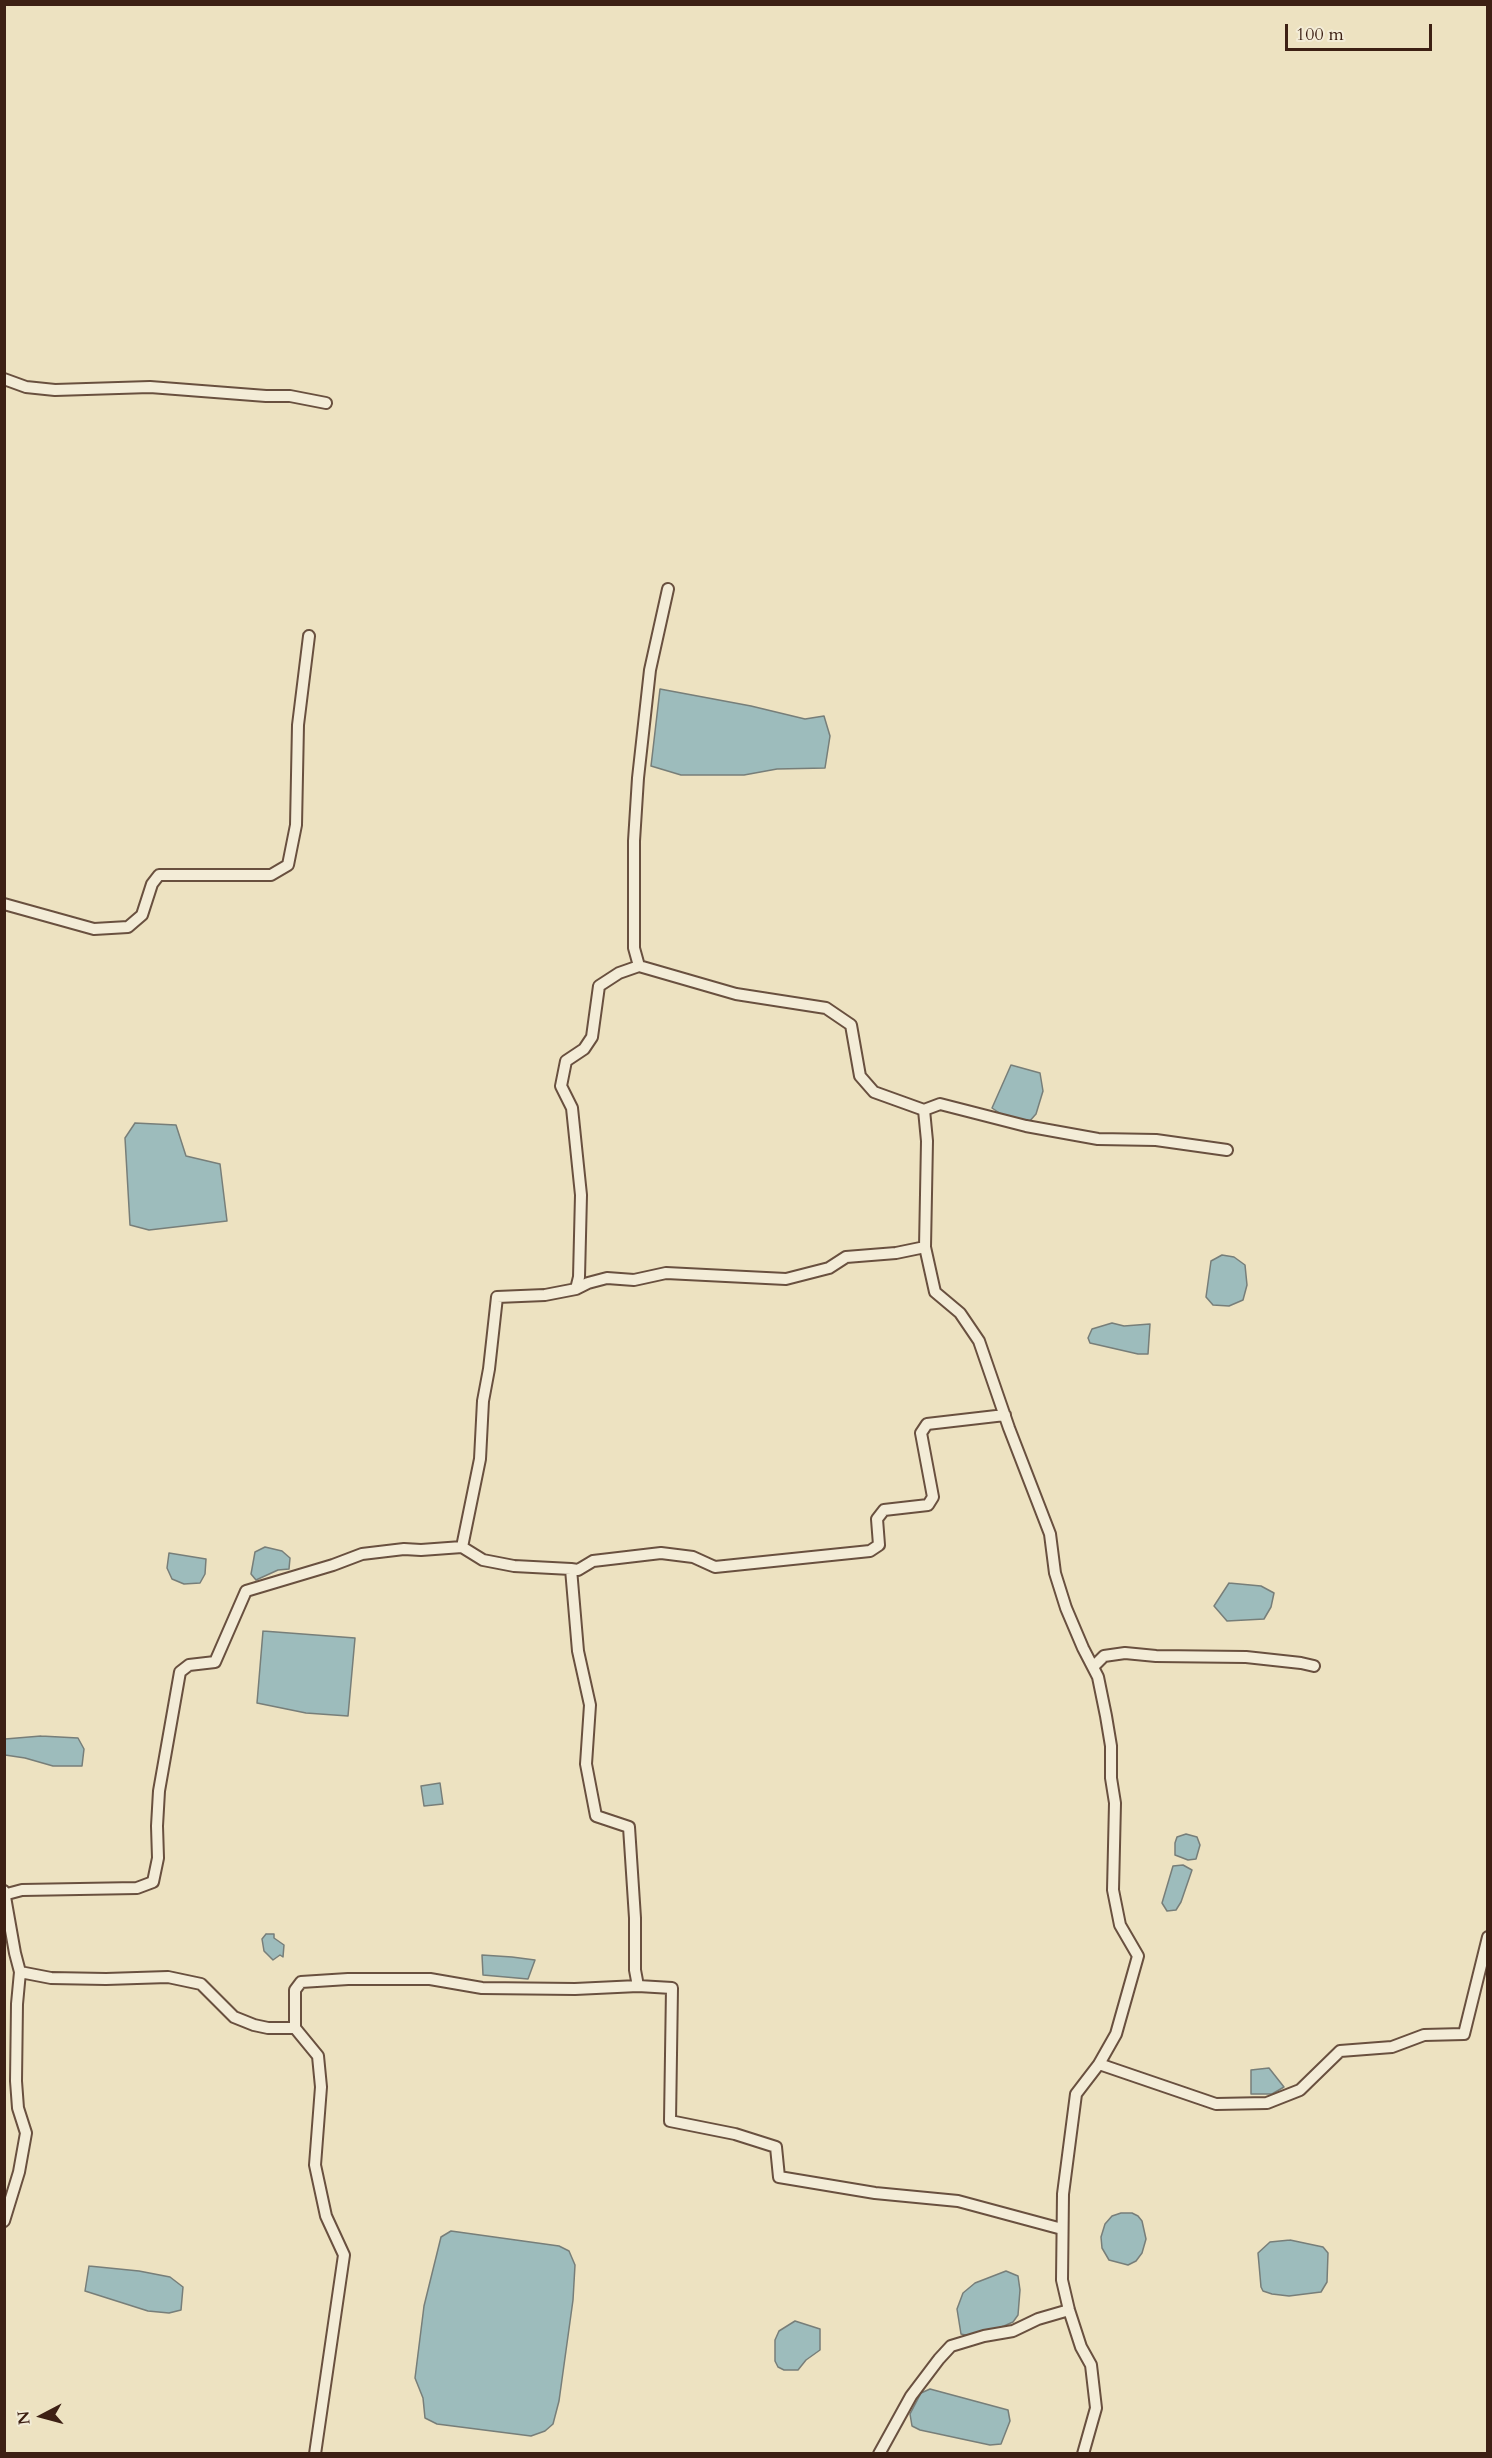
<!DOCTYPE html>
<style>
body{margin:0}
#map{position:relative;width:1492px;height:2458px;overflow:hidden;background:#ede2c1;font-family:Cardo,serif}
canvas{display:block}
.frame{position:absolute;inset:0;border:6px solid #3d2014;pointer-events:none}
.north{position:absolute;left:12px;top:2386px;width:60px;height:60px;-webkit-text-stroke:4px #f3ecd7;paint-order:stroke;rotate:264deg;font-size:16px;font-weight:700;line-height:24px;text-align:center;color:#3d2014}
.north::after{content:'';display:block;margin:auto;width:21px;height:27px;background:#3d2014;clip-path:polygon(50% 0,100% 100%,50% 72%,0 100%)}
.scale{position:absolute;left:1285px;top:24px;width:147px;height:27px;box-sizing:border-box;border:3px solid #3d2014;border-top:0;padding-left:8px;font-size:18px;line-height:21px;white-space:nowrap;color:#3d2014;-webkit-text-stroke:4px #f3ecd7;paint-order:stroke}
</style>
<div id="map">
<canvas width="1492" height="2458"></canvas>
<div class="frame"></div>
<div class="north">N</div>
<div class="scale">100 m</div>
</div>
<script>
const g = document.querySelector('canvas').getContext('2d');
g.lineJoin = 'round';
function fillPath(path, color) { g.fillStyle = color; g.fill(path, 'evenodd'); }
const shape = rows => new Path2D(rows.map(r => 'M' + r).join(''));
function stroke(path, color, width, dash) { g.strokeStyle = color; g.lineWidth = width; g.lineCap = dash ? 'butt' : 'round'; g.setLineDash(dash || []); g.stroke(path); }
const water = shape([
 [660,689,751,706,805,719,824,716,830,736,825,768,777,769,744,775,681,775,651,766,660,689],
 [1011,1065,1040,1073,1043,1091,1036,1114,1028,1123,1004,1116,992,1108,1011,1065],
 [135,1123,176,1125,186,1156,220,1164,227,1221,149,1230,130,1225,125,1138,135,1123],
 [1222,1255,1234,1257,1245,1265,1247,1285,1243,1300,1229,1306,1213,1305,1206,1297,1211,1261,1222,1255],
 [1112,1323,1124,1326,1150,1324,1148,1354,1138,1354,1090,1343,1088,1338,1092,1329,1112,1323],
 [265,1547,282,1551,290,1558,289,1569,278,1570,256,1580,251,1574,255,1552,265,1547],
 [169,1553,206,1559,205,1574,200,1583,184,1584,172,1579,167,1568,169,1553],
 [1229,1583,1261,1586,1274,1593,1271,1607,1264,1619,1227,1621,1214,1606,1229,1583],
 [263,1631,355,1638,348,1716,306,1713,257,1703,263,1631],
 [41,1736,78,1738,84,1749,82,1766,53,1766,25,1758,5,1755,5,1739,41,1736],
 [440,1783,443,1804,424,1806,421,1786,440,1783],
 [1186,1834,1197,1837,1200,1845,1196,1859,1188,1860,1175,1855,1175,1843,1177,1837,1186,1834],
 [1183,1865,1192,1870,1181,1902,1176,1910,1167,1911,1162,1903,1173,1866,1183,1865],
 [266,1934,274,1934,274,1938,284,1945,283,1957,280,1955,273,1960,264,1951,262,1939,266,1934],
 [482,1955,512,1957,535,1960,528,1979,483,1975,482,1955],
 [1269,2068,1284,2087,1272,2094,1251,2094,1251,2070,1269,2068],
 [1121,2213,1132,2213,1138,2216,1142,2221,1146,2239,1142,2253,1136,2261,1128,2265,1109,2260,1102,2248,1101,2237,1105,2224,1112,2216,1121,2213],
 [451,2231,559,2246,569,2251,575,2265,573,2300,559,2401,553,2424,545,2431,531,2436,437,2424,425,2418,423,2398,415,2378,424,2306,441,2237,451,2231],
 [1290,2240,1323,2247,1328,2253,1327,2282,1321,2292,1289,2296,1272,2294,1263,2291,1261,2287,1258,2253,1270,2242,1290,2240],
 [89,2266,139,2271,170,2277,183,2287,181,2310,169,2313,148,2311,85,2291,89,2266],
 [1006,2271,1018,2276,1020,2290,1018,2315,1013,2322,1004,2326,973,2337,961,2334,957,2309,963,2293,975,2283,1006,2271],
 [795,2321,820,2329,820,2350,806,2360,798,2370,784,2370,778,2367,775,2361,775,2340,779,2331,795,2321],
 [930,2389,1008,2410,1010,2421,1001,2444,990,2445,920,2430,912,2426,910,2414,921,2393,930,2389]
]);
const minor = shape([
 [4,379,26,387,55,390,150,387,266,396,290,396,326,403],
 [668,589,650,670,638,778,634,841,634,948,639,966,736,994,826,1008,851,1025,860,1076,874,1092,924,1110,927,1141,925,1247,935,1292,960,1313,979,1341,1009,1428,1050,1534,1055,1573,1066,1608,1083,1648,1098,1677,1106,1716,1111,1746,1111,1778,1115,1803,1113,1890,1120,1925,1138,1956,1116,2034,1099,2064],
 [4,904,94,929,128,927,142,915,152,884,159,875,271,875,288,865,296,825,298,725,309,636],
 [924,1110,940,1104,1026,1126,1098,1139,1156,1140,1227,1150],
 [576,1289,588,1283,607,1278,634,1280,666,1273,786,1279,829,1268,846,1257,896,1253,925,1247],
 [462,1547,480,1459,483,1401,489,1369,497,1297,545,1295,576,1289,579,1277,581,1195,572,1108,561,1086,566,1061,584,1049,592,1037,599,986,619,973,639,966],
 [571,1569,578,1570,593,1561,661,1553,693,1557,715,1567,870,1551,879,1545,877,1519,884,1510,928,1505,933,1497,921,1433,927,1424,1005,1415],
 [1093,1667,1104,1656,1125,1653,1156,1656,1246,1657,1301,1663,1314,1666],
 [4,1891,15,1953,20,1972,17,2004,16,2081,18,2108,26,2133,19,2172,4,2221],
 [7,1894,22,1890,137,1888,153,1882,158,1858,157,1826,159,1791,180,1672,189,1665,215,1662,246,1591,333,1565,362,1554,404,1549,421,1550,462,1547,483,1560,514,1566,571,1569,578,1651,590,1705,586,1764,596,1816,629,1827,635,1918,635,1970,638,1986],
 [20,1972,51,1978,106,1979,168,1977,201,1984,234,2017,254,2025,268,2028,295,2028],
 [315,2454,344,2255,326,2216,315,2165,321,2087,318,2056,295,2028,295,1990,301,1982,348,1979,430,1979,482,1988,575,1989,638,1986,672,1988,670,2121,735,2134,776,2147,779,2177,875,2193,958,2201,1062,2229],
 [879,2454,911,2396,939,2359,951,2346,984,2336,1013,2331,1038,2319,1069,2310],
 [1083,2454,1096,2408,1091,2365,1081,2347,1069,2310,1062,2280,1063,2194,1076,2094,1099,2064,1216,2104,1267,2103,1300,2090,1340,2051,1392,2047,1424,2035,1464,2034,1488,1937]
]);
fillPath(water, '#9dbcbc');
stroke(water, '#777e79', 1.5);
stroke(minor, '#69503f', 14);
stroke(minor, '#f3ecd7', 10);
</script>
